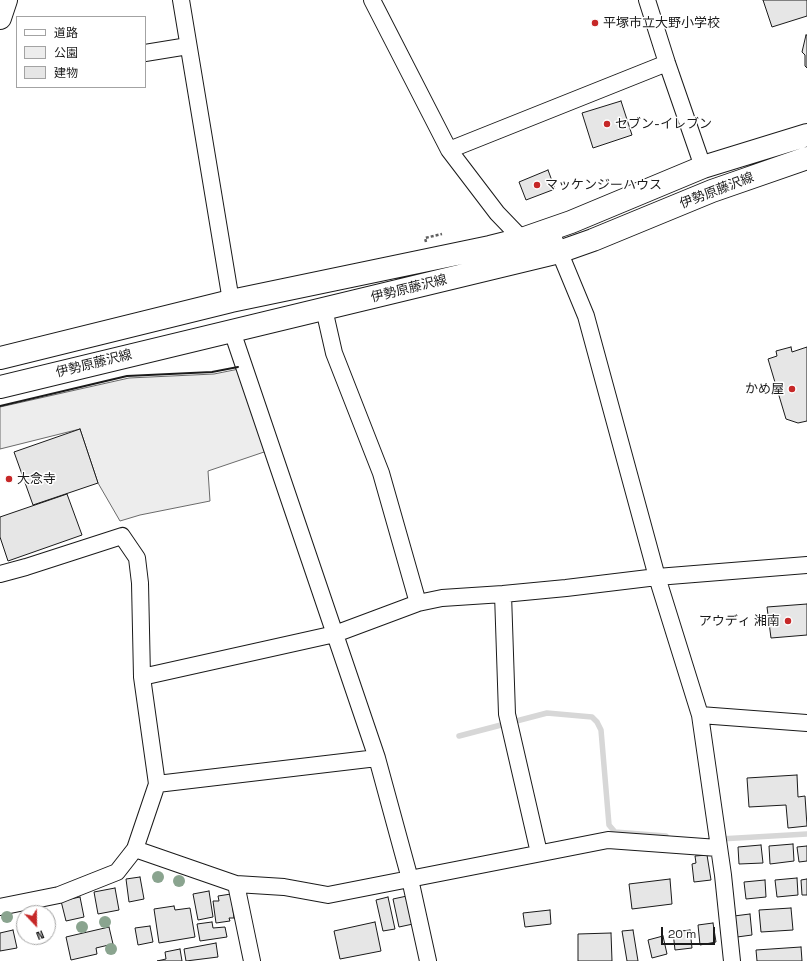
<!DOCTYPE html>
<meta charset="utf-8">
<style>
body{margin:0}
#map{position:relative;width:807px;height:961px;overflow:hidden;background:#fff;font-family:"Space Grotesk","Noto Sans JP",sans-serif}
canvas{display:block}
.legend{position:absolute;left:16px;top:16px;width:130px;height:72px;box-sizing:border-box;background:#fff;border:1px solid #a3a3a3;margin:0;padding:5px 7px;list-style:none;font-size:12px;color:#1a1a1a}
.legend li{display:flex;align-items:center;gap:8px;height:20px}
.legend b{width:20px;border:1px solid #a3a3a3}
.north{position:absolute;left:16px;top:905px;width:40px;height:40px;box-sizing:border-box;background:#fff;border:1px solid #a3a3a3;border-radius:50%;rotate:158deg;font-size:11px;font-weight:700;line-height:16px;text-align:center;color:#1a1a1a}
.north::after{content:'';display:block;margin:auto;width:14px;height:18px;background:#c62828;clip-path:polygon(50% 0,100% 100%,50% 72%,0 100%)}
.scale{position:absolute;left:661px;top:927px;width:54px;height:18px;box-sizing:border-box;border:2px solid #1a1a1a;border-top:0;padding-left:5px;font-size:12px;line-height:14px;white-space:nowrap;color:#1a1a1a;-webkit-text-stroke:3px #fff;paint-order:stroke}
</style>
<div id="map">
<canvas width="807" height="961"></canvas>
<ul class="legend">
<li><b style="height:5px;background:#fff"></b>道路</li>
<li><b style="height:11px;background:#ededed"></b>公園</li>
<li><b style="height:11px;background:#e6e6e6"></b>建物</li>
</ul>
<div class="north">N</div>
<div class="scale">20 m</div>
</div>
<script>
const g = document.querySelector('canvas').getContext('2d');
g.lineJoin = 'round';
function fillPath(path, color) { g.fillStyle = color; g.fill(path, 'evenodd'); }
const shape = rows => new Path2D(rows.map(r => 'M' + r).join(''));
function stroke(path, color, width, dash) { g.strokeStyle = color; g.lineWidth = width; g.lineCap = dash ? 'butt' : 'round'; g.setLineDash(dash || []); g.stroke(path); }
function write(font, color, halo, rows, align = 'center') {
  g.font = font + ' "Space Grotesk","Noto Sans JP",sans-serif'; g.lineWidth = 3; g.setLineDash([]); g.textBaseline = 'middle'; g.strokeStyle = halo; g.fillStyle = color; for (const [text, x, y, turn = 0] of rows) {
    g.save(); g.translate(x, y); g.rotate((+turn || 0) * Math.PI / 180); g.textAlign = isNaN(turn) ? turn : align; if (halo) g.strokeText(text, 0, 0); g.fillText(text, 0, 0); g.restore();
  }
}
const green = shape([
 [239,369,267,451,208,471,210,501,140,515,120,521,98,483,80,429,0,449,0,407,129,378,214,374,239,369]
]);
const stream = shape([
 [459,736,547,713,592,717,597,722,601,730,609,825,615,832,666,836],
 [720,839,807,834]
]);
const building = shape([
 [763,0,807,0,807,16,772,27,763,0],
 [806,35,807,35,807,68,805,66,805,55,802,52,806,35],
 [621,101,632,135,593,148,582,113,621,101],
 [548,170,555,189,526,200,519,182,548,170],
 [791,347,792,352,807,347,807,421,798,423,786,419,768,359,777,356,776,351,791,347],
 [80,429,98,483,33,505,14,452,80,429],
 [67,494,82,535,8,561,0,537,0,517,67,494],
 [807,604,807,635,771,638,767,607,807,604],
 [797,775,798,797,805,796,807,826,788,828,786,805,749,807,747,778,797,775],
 [793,844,794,861,770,864,769,846,793,844],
 [761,845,763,863,739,864,738,847,761,845],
 [807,846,807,861,799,862,797,847,807,846],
 [707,855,711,880,694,882,692,864,696,863,695,856,707,855],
 [140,877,144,899,129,902,126,879,140,877],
 [797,878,798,895,777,897,775,880,797,878],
 [670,879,672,904,632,909,629,884,670,879],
 [807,879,807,895,802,895,801,880,807,879],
 [765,880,766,897,746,899,744,882,765,880],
 [115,888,119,910,98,914,94,892,115,888],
 [209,891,213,917,198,920,193,894,209,891],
 [231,894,234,918,229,918,230,921,216,923,213,901,219,901,218,896,231,894],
 [407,896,413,924,399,927,393,899,407,896],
 [80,897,84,917,66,921,61,901,80,897],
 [388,897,395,929,383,931,376,900,388,897],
 [174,906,175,910,190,908,195,937,159,943,154,909,174,906],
 [791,908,793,930,761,932,759,910,791,908],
 [550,910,551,924,525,927,523,913,550,910],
 [750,914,752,935,737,937,734,916,750,914],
 [212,922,213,928,225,927,227,937,200,941,197,924,212,922],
 [375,922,381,951,340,959,334,931,375,922],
 [713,923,716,942,700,945,698,925,713,923],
 [150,926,153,942,138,945,135,928,150,926],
 [109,927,113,944,96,948,97,954,71,960,66,937,109,927],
 [13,930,17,948,0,951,0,933,13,930],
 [633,930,638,961,627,961,622,931,633,930],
 [690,930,692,948,675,950,673,932,690,930],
 [611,933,612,961,578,961,578,934,611,933],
 [663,936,667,954,652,958,648,940,663,936],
 [216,943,218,957,186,961,184,949,216,943],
 [801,947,802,961,757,961,756,950,801,947],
 [180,949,182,961,157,961,166,959,165,952,180,949]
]);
const path = shape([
 [426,242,425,238,442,234]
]);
const street = shape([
 [181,0,231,301],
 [372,0,449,150,497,213,522,239,559,252],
 [647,0,667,63,703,167],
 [145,53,188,46],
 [449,150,667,63],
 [550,229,586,316,657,577,700,715,723,875,732,961],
 [324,309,334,353,381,473,418,603],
 [232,331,377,758,410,879,428,961],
 [0,574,26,567,122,536,137,558,140,583,142,677,157,784,135,849,117,872,59,895,0,907],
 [503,594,507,714,539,853],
 [142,677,335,634,418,603,442,598,503,594,566,588,657,577,807,565],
 [700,715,807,723],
 [157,784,377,758],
 [135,849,236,884],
 [252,961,236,884,284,887,328,895,608,840,718,848]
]);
const secondary = shape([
 [0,18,6,0]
]);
const primary = shape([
 [0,358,231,301,490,247,522,239,571,222,703,167,807,135],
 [0,387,559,252,593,240,712,191,807,158]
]);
const wall = shape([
 [0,406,127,376,212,372,238,367]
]);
const trees = [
 [158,877],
 [179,881],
 [7,917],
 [105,922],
 [82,927],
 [111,949]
];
const markers = [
 [595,23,4,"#c62828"],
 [607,124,4,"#c62828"],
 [537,185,4,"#c62828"],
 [792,389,4,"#c62828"],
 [9,479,4,"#c62828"],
 [788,621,4,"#c62828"]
];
const poiNames = [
 ["平塚市立大野小学校",603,23],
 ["セブン-イレブン",615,124],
 ["マッケンジーハウス",545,185],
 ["かめ屋",784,389,"right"],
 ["大念寺",17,479],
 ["アウディ 湘南",780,621,"right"]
];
const streetNames = [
 ["伊勢原藤沢線",717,191,-21],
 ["伊勢原藤沢線",409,289,-14],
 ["伊勢原藤沢線",94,364,-14]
];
fillPath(green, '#ededed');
stroke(green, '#6a6a6a', 1);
stroke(stream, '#d7d7d7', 5.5);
fillPath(building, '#e6e6e6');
stroke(building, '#1a1a1a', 1);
stroke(street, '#1a1a1a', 18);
stroke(secondary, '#1a1a1a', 24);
stroke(primary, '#1a1a1a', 24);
stroke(path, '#5f5f5f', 2.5, [3, 2]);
stroke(street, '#fff', 16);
stroke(secondary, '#fff', 22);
stroke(primary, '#fff', 22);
stroke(wall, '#1a1a1a', 2);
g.fillStyle = '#8aa48f';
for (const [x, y] of trees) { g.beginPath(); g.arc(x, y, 6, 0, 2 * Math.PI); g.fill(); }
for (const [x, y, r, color] of markers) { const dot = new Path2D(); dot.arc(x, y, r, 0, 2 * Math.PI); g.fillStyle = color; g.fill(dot); stroke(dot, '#fff', 1.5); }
write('13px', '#1a1a1a', '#fff', poiNames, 'left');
write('13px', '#1a1a1a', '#fff', streetNames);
</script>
